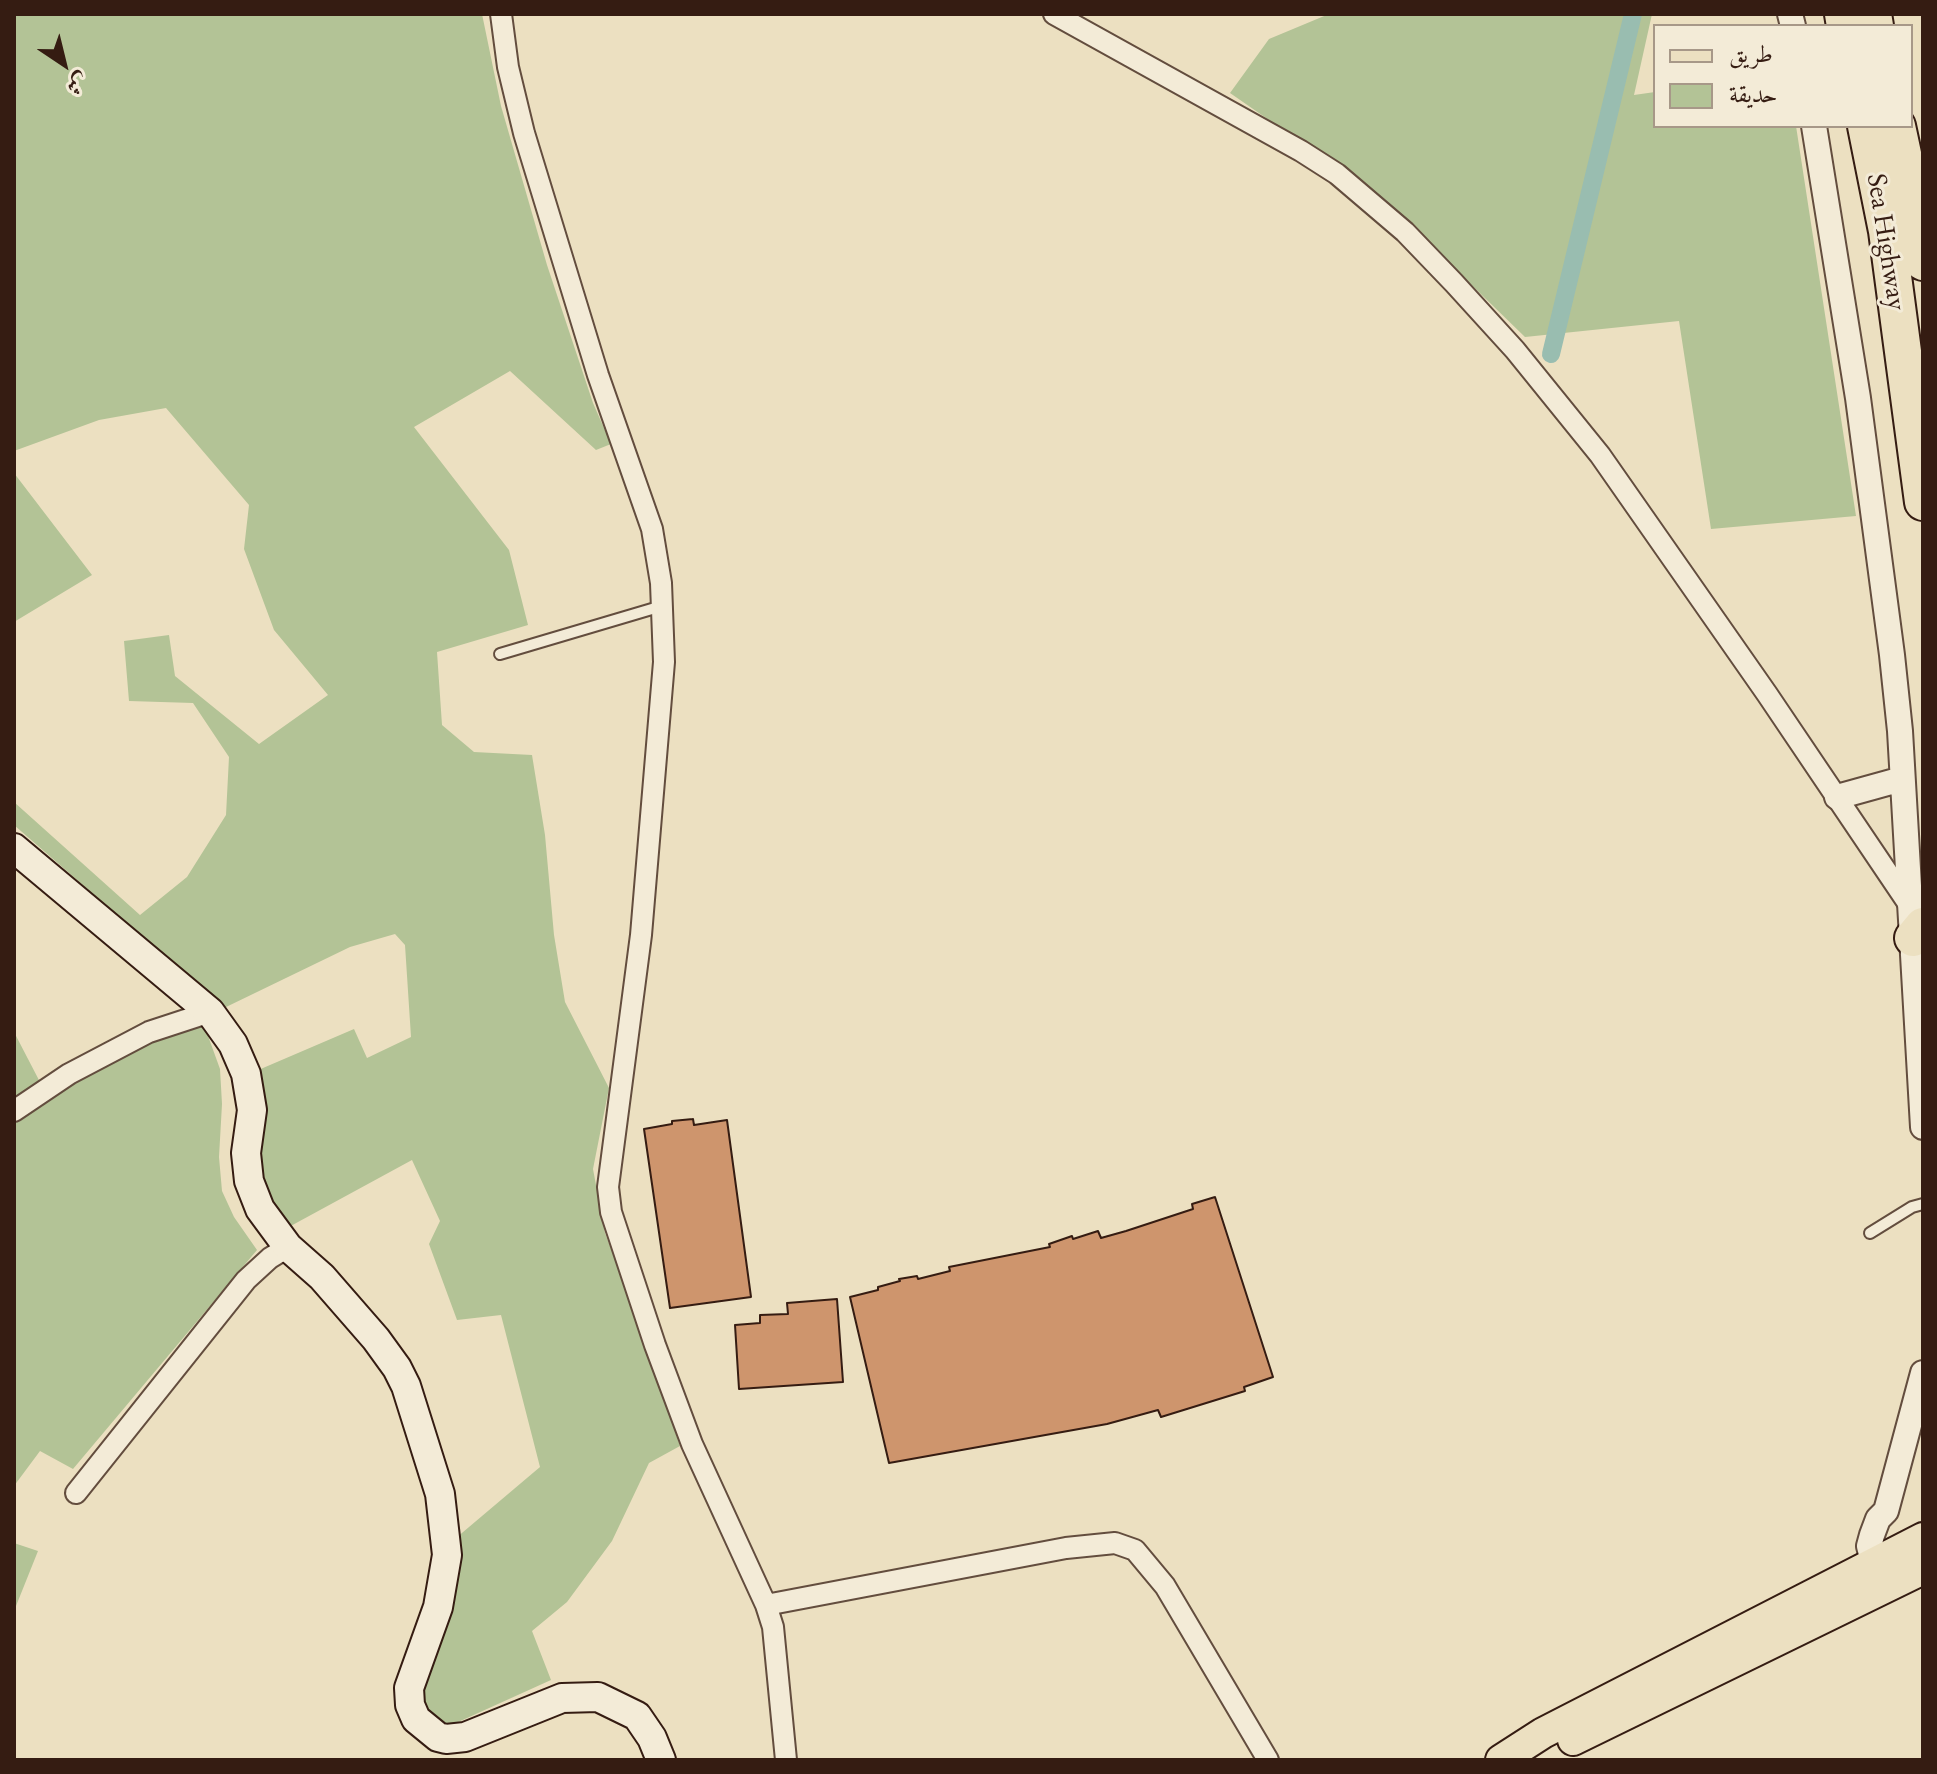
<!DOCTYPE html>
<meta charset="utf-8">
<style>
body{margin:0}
#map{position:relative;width:1937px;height:1774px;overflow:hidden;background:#ece0c1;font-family:"EB Garamond",Amiri,serif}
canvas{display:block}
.frame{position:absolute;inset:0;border:16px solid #351c12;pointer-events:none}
.legend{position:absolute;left:1653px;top:24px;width:260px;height:104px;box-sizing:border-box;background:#f3ebd7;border:2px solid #a79888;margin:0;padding:10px 14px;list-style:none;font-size:24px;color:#351c12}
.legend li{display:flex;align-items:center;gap:16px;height:40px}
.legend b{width:40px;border:2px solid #a79888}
.north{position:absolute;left:24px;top:24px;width:80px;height:80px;-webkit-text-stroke:6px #f3ebd7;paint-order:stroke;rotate:145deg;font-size:22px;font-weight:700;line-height:32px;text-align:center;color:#351c12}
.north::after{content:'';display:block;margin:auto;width:28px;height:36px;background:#351c12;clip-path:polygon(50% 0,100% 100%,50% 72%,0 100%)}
</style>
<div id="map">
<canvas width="1937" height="1774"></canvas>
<div class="frame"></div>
<ul class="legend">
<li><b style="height:10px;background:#ece0c1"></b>طريق</li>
<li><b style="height:22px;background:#b3c396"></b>حديقة</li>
</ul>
<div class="north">ش</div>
</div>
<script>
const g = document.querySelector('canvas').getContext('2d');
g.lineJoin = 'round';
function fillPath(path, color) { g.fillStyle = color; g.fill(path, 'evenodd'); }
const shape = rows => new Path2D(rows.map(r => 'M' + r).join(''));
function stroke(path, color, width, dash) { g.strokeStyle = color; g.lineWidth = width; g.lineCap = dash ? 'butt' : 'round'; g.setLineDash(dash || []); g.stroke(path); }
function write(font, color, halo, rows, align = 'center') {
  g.font = font + ' "EB Garamond",serif'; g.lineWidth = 6; g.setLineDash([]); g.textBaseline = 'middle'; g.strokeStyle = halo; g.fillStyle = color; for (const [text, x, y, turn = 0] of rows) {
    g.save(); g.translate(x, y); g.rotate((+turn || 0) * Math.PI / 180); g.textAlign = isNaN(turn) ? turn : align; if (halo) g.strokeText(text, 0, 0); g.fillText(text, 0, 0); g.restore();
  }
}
const green = shape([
 [14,14,482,14,501,106,547,265,593,403,611,444,596,450,510,371,414,427,509,550,528,625,437,652,442,725,474,752,532,755,545,835,554,935,565,1002,609,1088,593,1169,605,1233,632,1304,680,1446,649,1463,612,1541,567,1602,532,1631,551,1680,456,1723,437,1725,419,1703,456,1538,540,1467,501,1315,457,1320,429,1244,440,1221,412,1160,287,1228,261,1191,256,1071,354,1029,367,1058,411,1037,405,945,395,934,350,947,224,1008,14,825,14,802,140,915,187,877,226,815,229,757,193,703,129,701,124,641,169,635,175,676,259,744,328,695,274,630,244,549,249,505,166,408,99,420,14,451],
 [1329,14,1652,14,1634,95,1655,92,1655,126,1796,126,1856,516,1711,529,1679,321,1525,337,1383,199,1230,93,1269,39],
 [14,473,92,575,14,622],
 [203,1022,220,1069,222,1104,219,1157,222,1191,234,1217,257,1250,73,1469,40,1451,14,1486,14,1032,41,1084,155,1036],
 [14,1543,38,1551,14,1611]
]);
const canal = shape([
 [1551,354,1633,14]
]);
const building = shape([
 [693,1119,694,1125,727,1120,751,1297,670,1308,644,1129,672,1124,672,1121,693,1119],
 [1215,1197,1273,1377,1244,1387,1245,1391,1161,1417,1158,1410,1107,1424,889,1463,850,1297,878,1290,878,1287,900,1281,899,1279,917,1276,918,1279,950,1271,949,1267,1050,1247,1049,1244,1072,1236,1073,1239,1098,1231,1101,1238,1126,1231,1193,1209,1192,1204,1215,1197],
 [837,1299,843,1382,739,1389,735,1325,760,1323,760,1315,788,1314,787,1303,837,1299]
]);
const service = shape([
 [500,654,662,606],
 [1870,1233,1912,1207,1923,1204]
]);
const minor = shape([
 [501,14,508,67,524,133,598,375,652,529,661,583,664,662,641,935,608,1187,611,1212,655,1345,692,1444,766,1605,773,1627,786,1760],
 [1054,14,1301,151,1337,174,1405,232,1454,283,1515,350,1600,455,1767,694,1910,906],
 [14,1111,69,1074,149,1032,210,1012],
 [76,1493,246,1280,270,1258,288,1247],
 [766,1605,1066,1548,1115,1543,1135,1550,1165,1586,1268,1760]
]);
const tertiary = shape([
 [1790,14,1793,26],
 [1814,126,1858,398,1892,655,1900,731,1923,1127],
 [1837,797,1902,779],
 [1873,1562,1869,1546,1872,1535,1878,1519,1886,1511,1923,1373]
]);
const secondary = shape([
 [14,848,210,1012,233,1044,246,1074,252,1110,246,1153,249,1181,260,1209,288,1247,322,1277,376,1339,397,1368,406,1386,440,1494,447,1555,438,1607,409,1688,410,1705,416,1719,438,1737,446,1739,465,1737,562,1698,598,1697,637,1716,652,1738,661,1760]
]);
const primary = shape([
 [1573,1740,1923,1569],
 [1501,1760,1543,1733,1923,1538]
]);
const motorway = shape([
 [1843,14,1845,26],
 [1873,14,1875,26],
 [1866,126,1887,231,1923,502],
 [1897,126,1917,219,1923,262],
 [1913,938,1923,926]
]);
const streetNames = [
 ["Sea Highway",1886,242,81]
];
fillPath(green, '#b3c396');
stroke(canal, '#99bdb0', 18);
fillPath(building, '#ce956d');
stroke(building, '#351c12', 2);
stroke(service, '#634d3e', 14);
stroke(minor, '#634d3e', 24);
stroke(tertiary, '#634d3e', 28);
stroke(secondary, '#351c12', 32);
stroke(primary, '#351c12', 34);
stroke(motorway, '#351c12', 40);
stroke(service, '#f3ebd7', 10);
stroke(minor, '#f3ebd7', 20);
stroke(tertiary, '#f3ebd7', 24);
stroke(secondary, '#f3ebd7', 28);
stroke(primary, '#ece0c1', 30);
stroke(motorway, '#ece0c1', 36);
write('28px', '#351c12', '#f3ebd7', streetNames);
</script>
